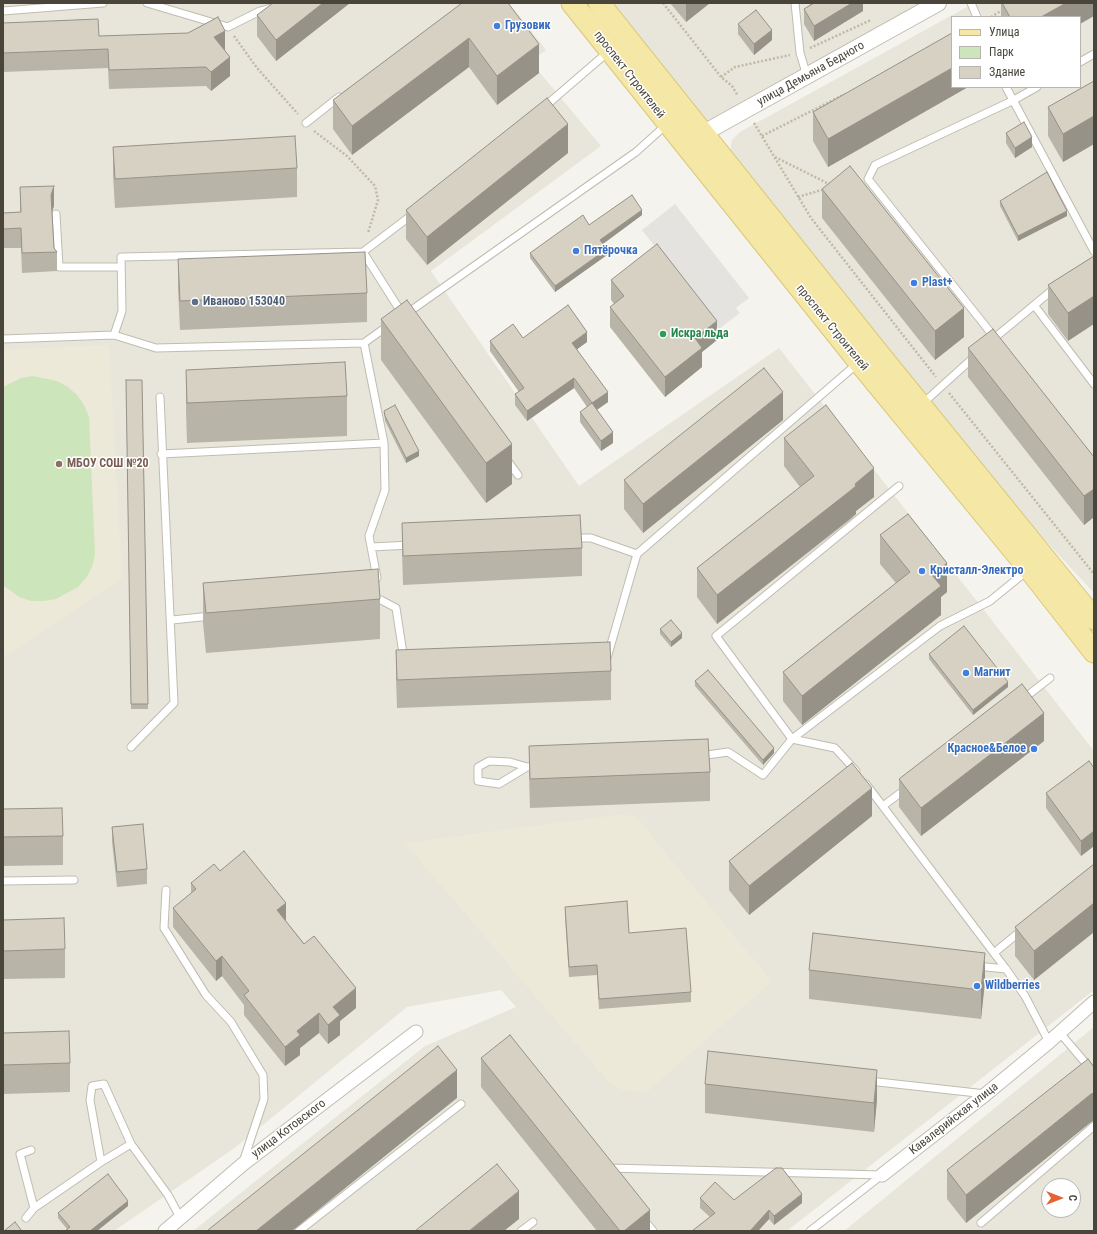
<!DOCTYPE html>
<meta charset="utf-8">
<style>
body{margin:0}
#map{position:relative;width:1097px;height:1234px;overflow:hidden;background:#f5f3ed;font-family:"Roboto Condensed",sans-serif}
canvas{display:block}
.frame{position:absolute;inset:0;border:4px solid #49453b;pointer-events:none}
.legend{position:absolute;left:951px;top:16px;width:130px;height:72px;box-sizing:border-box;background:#fff;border:1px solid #b6b5b1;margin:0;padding:5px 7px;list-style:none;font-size:12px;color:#49453b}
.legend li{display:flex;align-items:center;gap:8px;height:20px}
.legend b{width:20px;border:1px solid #b6b5b1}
.north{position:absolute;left:1041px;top:1178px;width:40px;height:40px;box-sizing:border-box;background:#fff;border:1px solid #b6b5b1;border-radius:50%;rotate:90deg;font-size:11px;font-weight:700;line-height:16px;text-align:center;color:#49453b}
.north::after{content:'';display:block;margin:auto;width:14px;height:18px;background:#e66333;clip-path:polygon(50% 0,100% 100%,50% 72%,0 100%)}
</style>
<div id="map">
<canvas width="1097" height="1234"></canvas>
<div class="frame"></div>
<ul class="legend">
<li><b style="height:5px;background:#f5e8a6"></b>Улица</li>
<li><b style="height:11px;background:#cde5ba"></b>Парк</li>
<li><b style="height:11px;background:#d6d1c3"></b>Здание</li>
</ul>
<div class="north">С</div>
</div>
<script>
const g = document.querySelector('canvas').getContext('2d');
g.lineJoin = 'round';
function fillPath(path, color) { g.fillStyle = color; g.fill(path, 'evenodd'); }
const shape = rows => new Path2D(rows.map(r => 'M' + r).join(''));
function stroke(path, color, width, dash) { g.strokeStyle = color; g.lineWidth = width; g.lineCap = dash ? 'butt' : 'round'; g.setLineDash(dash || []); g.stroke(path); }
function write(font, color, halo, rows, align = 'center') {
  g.font = font + ' "Roboto Condensed",sans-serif'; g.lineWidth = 3; g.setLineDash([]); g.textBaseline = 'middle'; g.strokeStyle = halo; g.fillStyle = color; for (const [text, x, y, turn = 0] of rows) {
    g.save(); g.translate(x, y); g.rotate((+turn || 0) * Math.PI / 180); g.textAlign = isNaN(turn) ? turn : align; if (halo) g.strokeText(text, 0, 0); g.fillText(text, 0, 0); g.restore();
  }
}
const residential = shape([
 [3,3,509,3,546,50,531,62,601,146,431,271,579,486,779,348,1094,751,1094,990,787,1231,193,1231,425,1046,516,1007,501,990,407,1007,236,1147,114,1231,3,1231],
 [602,3,943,3,709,123,699,122],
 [974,3,1094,3,1094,593,944,431,730,152,732,140,740,132],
 [952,17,1080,17,1080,87,952,87],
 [1094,1027,1094,1231,844,1231],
 [1049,1186,1073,1186,1073,1210,1049,1210]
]);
const education = shape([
 [109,345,122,578,3,657,3,350],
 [624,814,637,818,770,979,768,985,647,1092,623,1090,609,1083,405,843]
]);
const green = shape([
 [33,376,57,381,68,387,77,395,84,405,89,417,95,555,92,567,86,578,78,587,56,599,44,601,31,601,19,597,3,585,3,387,21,378]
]);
const parking = shape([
 [675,204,749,298,736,308,740,313,719,329,642,230]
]);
const path = shape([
 [663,3,721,77,732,86,738,96],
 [991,17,1004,9],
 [234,36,257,68,298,114],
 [810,48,871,20],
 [721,77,735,67,790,55],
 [754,123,811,218,936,377],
 [314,131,347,156,375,186,378,200,368,233],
 [762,136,845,94],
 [775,157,831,185],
 [798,197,825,189],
 [949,393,1094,574]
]);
const service = shape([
 [147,3,228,27,260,11,274,7,279,3],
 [795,3,800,53,807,76],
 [971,3,977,17],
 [3,11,103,3],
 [1080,62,1094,54],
 [1006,87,1094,251],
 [543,108,608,52],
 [306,123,339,97],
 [56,214,59,267,121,267],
 [363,252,413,214],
 [1034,305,1094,384],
 [406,314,636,152,666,125],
 [114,335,122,311,121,257,363,252,403,315],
 [995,338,868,179,875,165,1012,101,1037,87],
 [3,339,114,335,156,348,364,343,389,325],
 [992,340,1056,287],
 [364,343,384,443],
 [922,404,974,357],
 [161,454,384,443,385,490,369,536,377,578],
 [507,460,518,475],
 [573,538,591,538,637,554,607,658],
 [371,547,411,545],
 [637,554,858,363],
 [381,600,396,608,404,660],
 [172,620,211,616],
 [1023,699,1050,678],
 [131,747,174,703,160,397],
 [700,756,728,752,763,775,792,739,940,626,990,601,1028,570],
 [527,767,510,762,489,761,478,767,478,781,499,784,527,767,538,766],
 [856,771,835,748,792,739,716,636,899,486],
 [866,784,1006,969,1025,996,1049,1042],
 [883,806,907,788],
 [3,881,74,880],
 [166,890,164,928,206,995,231,1022,263,1075,264,1099,243,1162],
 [994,953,1022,930],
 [976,966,1006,969],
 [1060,1033,1094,1073],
 [869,1081,986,1094],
 [101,1162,90,1100,92,1086,104,1084,131,1144,168,1195,181,1219],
 [608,1168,882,1175],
 [34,1208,101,1162,131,1144],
 [26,1218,34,1208,20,1154,31,1150],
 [645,1221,653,1231],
 [981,1223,1094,1126],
 [299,1231,461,1104],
 [521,1231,533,1222],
 [810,1231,882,1175]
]);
const minor = shape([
 [882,1175,986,1094,1049,1042,1094,1002],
 [165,1231,243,1164,416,1032]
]);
const tertiary = shape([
 [693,139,938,3]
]);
const primary = shape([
 [572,3,859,362,1029,569,1094,652],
 [599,3,875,349,1094,619]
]);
const wall = shape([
 [350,3,276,61,257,36,257,15],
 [461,3,508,3,539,73,497,105,469,67,352,155,333,129,333,100,461,4],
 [670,3,710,3,686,22],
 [809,3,863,3,863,11,814,41,804,24,804,9,810,5],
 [1001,3,1094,3,1080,17,1001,17],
 [3,23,99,36,225,50,230,76,211,91,206,86,109,89,108,68,3,72],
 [738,24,772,40,754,55,738,34],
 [1094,81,1094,144,1063,162,1048,136,1048,107],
 [952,87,968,87,828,167,813,141,813,112],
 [1006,133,1032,147,1015,158,1006,143],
 [113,147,297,168,297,197,115,208,113,175],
 [568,153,427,265,406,239,406,210],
 [20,187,54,206,52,212,54,248,57,252,57,271,22,273,21,248,3,248,3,213,20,212],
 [822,189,964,337,935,360,822,218],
 [1000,201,1067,216,1018,241,1000,206],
 [642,215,603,244,607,255,555,292,530,258,530,253,589,225],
 [1094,256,1068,341,1048,314,1048,285],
 [178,259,367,293,367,322,180,330,178,288],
 [611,280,717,340,702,352,702,367,665,397,610,327,610,307,614,304,611,300],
 [381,319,512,484,486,503,381,360],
 [523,338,587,342,577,349,608,402,597,410,613,443,601,451,580,422,580,412,587,407,574,388,527,421,515,405,515,394,519,392,490,351,490,341],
 [968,348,1094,457,1094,517,1084,525,968,377],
 [186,370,347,396,347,436,187,443,186,410],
 [126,380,142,380,148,709,131,709],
 [384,411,419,456,406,463,385,421],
 [783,420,643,533,624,509,624,480],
 [784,438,874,497,856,511,856,514,850,520,717,624,697,597,697,568,800,487,784,466],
 [402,523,582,548,582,576,403,585,402,551],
 [880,535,947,592,941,597,941,615,802,725,783,701,783,672,896,583,880,564],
 [203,583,380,599,380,639,206,653,203,623],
 [660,629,682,638,671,647,660,634],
 [396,650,611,671,611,700,397,708,396,679],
 [929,654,1008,687,973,715,929,659],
 [695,681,774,753,763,765,695,686],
 [1044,741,921,836,899,807,899,779],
 [529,746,710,772,710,801,530,808,529,774],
 [1094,768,1094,846,1081,856,1046,808,1046,793],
 [3,809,63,836,63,865,3,866],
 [872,816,749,915,729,890,729,861],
 [112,827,147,869,147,884,117,887,112,842],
 [1094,864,1094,932,1034,980,1015,956,1015,927],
 [220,871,286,921,356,1008,340,1021,340,1035,328,1044,319,1033,300,1048,300,1055,285,1066,244,1015,244,1005,222,976,216,981,173,927,173,908,191,893,191,883],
 [565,907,629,933,691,992,691,1002,599,1009,597,975,569,977,565,917],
 [3,920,65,949,65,978,3,979],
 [809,970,985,981,981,1019,809,999],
 [3,1033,70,1063,70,1092,3,1094],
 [481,1058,650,1231,597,1231,481,1087],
 [705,1084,877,1099,874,1132,705,1113],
 [1091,1122,966,1223,947,1199,947,1170],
 [700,1198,734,1200,802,1203,774,1225,769,1219,758,1231,692,1231,710,1217,700,1208],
 [128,1206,97,1231,65,1231,67,1229,58,1218,58,1213]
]);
const shadedWall = shape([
 [323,3,350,3,276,61,276,40],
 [686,3,710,3,686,22],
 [852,3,863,3,863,11,814,41,814,26],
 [1066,3,1094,3,1094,16,1080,24,1080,17,1041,17],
 [772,30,772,40,754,55,754,44],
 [225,31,225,50,214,56,214,37],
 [469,38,469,67,352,155,352,126],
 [539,44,539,73,497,105,497,76],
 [230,57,230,76,211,91,211,72],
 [952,68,952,87,968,87,828,167,828,139],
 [1094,116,1094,144,1063,162,1063,134],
 [568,124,568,153,427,265,427,237],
 [1032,137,1032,147,1015,158,1015,148],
 [54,186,54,206,51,214,51,195],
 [642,210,642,215,600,246,600,240],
 [1067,211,1067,216,1018,241,1018,236],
 [607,249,607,255,555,292,555,286],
 [1094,296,1094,324,1068,341,1068,313],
 [964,308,964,337,935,360,935,331],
 [717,321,717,340,702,352,702,367,665,397,665,377,695,338],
 [587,332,587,342,572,353,572,343],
 [574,378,574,388,527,421,527,411],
 [608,392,608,402,592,413,592,403],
 [783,392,783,420,643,533,643,504],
 [613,432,613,443,601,451,601,441],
 [512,444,512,484,486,503,486,463],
 [419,451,419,456,406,463,406,458],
 [874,468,874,497,856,511,856,514,717,624,717,595],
 [1094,489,1094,517,1084,525,1084,496],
 [947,563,947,592,941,597,941,615,802,725,802,696,932,575],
 [682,633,682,638,671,647,671,642],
 [1008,682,1008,687,973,715,973,710],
 [1044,713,1044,741,921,836,921,808],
 [774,748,774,753,763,765,763,760],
 [872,788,872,816,749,915,749,886],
 [1094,831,1094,846,1081,856,1081,841],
 [286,903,286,923,277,910],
 [1094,903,1094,932,1034,980,1034,951],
 [985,953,985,981,981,1019,981,990],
 [222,956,222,976,216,981,216,961],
 [356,988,356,1008,340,1021,340,1035,328,1044,328,1025,333,1007],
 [319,1013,319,1033,300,1048,300,1055,285,1066,285,1047,297,1031],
 [457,1070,457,1098,292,1231,256,1231],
 [877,1070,877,1099,874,1132,874,1103],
 [1094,1093,1094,1121,1091,1122,966,1223,966,1195,1091,1094],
 [519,1191,519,1219,504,1231,469,1231],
 [802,1194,802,1203,774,1225,774,1216],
 [128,1201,128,1206,97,1231,90,1231],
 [650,1210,650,1231,624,1231],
 [769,1210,769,1219,758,1231,750,1231]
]);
const building = shape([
 [273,3,323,3,276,40,257,15,273,3],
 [462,3,508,3,539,44,497,76,469,38,352,126,333,100,462,3],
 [814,3,852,3,814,26,804,9,814,3],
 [1002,3,1066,3,1041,17,1010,17,1002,3],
 [756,10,772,30,754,44,738,24,756,10],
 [218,17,225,31,214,37,230,57,211,72,206,67,109,70,108,49,3,53,3,23,98,19,99,36,188,33,218,17],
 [952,33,952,68,828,139,813,112,952,33],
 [1094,81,1094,116,1063,134,1048,107,1094,81],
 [547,98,568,124,427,237,406,210,547,98],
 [1024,122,1032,137,1015,148,1006,133,1024,122],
 [295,136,297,168,115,179,113,147,295,136],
 [850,166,964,308,935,331,822,189,850,166],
 [1047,172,1067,211,1018,236,1000,201,1047,172],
 [54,186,51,195,54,248,57,252,22,253,21,228,3,229,3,213,21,212,20,187,54,186],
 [632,195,642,210,600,240,607,249,555,286,530,253,583,215,589,225,632,195],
 [657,244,717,321,695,338,702,348,665,377,610,307,624,296,611,280,657,244],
 [365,252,367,293,180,301,178,259,365,252],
 [1094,256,1094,296,1068,313,1048,285,1094,256],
 [407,300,512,444,486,463,381,319,407,300],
 [568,305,587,332,572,343,608,392,592,403,574,378,527,411,515,394,524,388,490,341,513,324,523,338,568,305],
 [993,329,1094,457,1094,489,1084,496,968,348,993,329],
 [345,362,347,396,187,403,186,370,345,362],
 [764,368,783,392,643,504,624,480,764,368],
 [126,380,142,380,148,704,131,704,126,380],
 [592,403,613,432,601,441,580,412,592,403],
 [395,405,419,451,406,458,385,416,384,411,395,405],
 [826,405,874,468,855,484,856,486,850,491,717,595,697,568,814,476,784,438,826,405],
 [908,514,947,563,932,575,941,586,802,696,783,672,910,572,880,535,908,514],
 [580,515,582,548,403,556,402,523,580,515],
 [378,569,380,599,206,613,203,583,378,569],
 [671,620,682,633,671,642,660,629,671,620],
 [964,626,1008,682,973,710,929,654,964,626],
 [610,642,611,671,397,680,396,650,610,642],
 [708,670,774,748,763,760,695,681,708,670],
 [1022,684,1044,713,921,808,899,779,1022,684],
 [708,739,710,772,530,779,529,746,708,739],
 [1089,761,1094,768,1094,831,1081,841,1046,793,1089,761],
 [852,763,872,788,749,886,729,861,852,763],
 [62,808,63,836,3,837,3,809,62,808],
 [143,824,147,869,117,872,112,827,143,824],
 [244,851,286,903,277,910,304,944,314,936,356,988,333,1007,340,1015,328,1025,319,1013,297,1031,300,1035,285,1047,244,995,249,991,222,956,216,961,173,908,196,889,191,883,214,864,220,871,244,851],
 [1094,864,1094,903,1034,951,1015,927,1094,864],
 [627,901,629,933,686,928,691,992,599,999,597,965,569,967,565,907,627,901],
 [64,918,65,949,3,951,3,920,64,918],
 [813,933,985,953,981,990,809,970,813,933],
 [69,1031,70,1063,3,1065,3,1033,69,1031],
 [510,1035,650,1210,624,1231,620,1231,481,1058,510,1035],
 [438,1046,457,1070,256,1231,208,1231,208,1230,438,1046],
 [708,1051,877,1070,874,1103,705,1084,708,1051],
 [1088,1059,1094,1067,1094,1093,1091,1094,966,1195,947,1170,1088,1059],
 [497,1164,519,1191,469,1231,415,1231,497,1164],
 [776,1168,782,1168,802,1194,774,1216,769,1210,750,1231,692,1231,715,1213,700,1198,715,1182,734,1200,776,1168],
 [108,1174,128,1201,90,1231,65,1231,70,1227,58,1213,108,1174],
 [15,1222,22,1231,4,1231,15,1222]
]);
const markers = [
 [497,26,4,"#3f7fe0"],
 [576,251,4,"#3f7fe0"],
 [914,283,4,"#3f7fe0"],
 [195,302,4,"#5c6f8a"],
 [663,334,4,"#2e9e5b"],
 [59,464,4,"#8d6e63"],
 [922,571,4,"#3f7fe0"],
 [966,673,4,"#3f7fe0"],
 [1034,749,4,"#3f7fe0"],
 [977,986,4,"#3f7fe0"]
];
const shopNames = [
 ["Грузовик",505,26],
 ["Пятёрочка",584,251],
 ["Plast+",922,283],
 ["Кристалл-Электро",930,571],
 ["Магнит",974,673],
 ["Красное&Белое",1026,749,"right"],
 ["Wildberries",985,986]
];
const streetNames = [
 ["улица Демьяна Бедного",811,74,-29],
 ["проспект Строителей",629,75,52],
 ["проспект Строителей",832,328,51],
 ["Кавалерийская улица",954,1119,-38],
 ["улица Котовского",289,1129,-37]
];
const serviceNames = [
 ["Иваново 153040",203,302]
];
const leisureNames = [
 ["Искра льда",671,334]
];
const educationNames = [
 ["МБОУ СОШ №20",67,464]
];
fillPath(residential, '#e8e6db');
fillPath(education, '#ece9d8');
fillPath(green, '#cde5ba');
fillPath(parking, '#e4e3e0');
stroke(service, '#c0bcb0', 9);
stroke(minor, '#c0bcb0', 15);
stroke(tertiary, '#c0bcb0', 18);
stroke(primary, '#dac876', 23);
stroke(path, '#c0b9a3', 2.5, [2, 2]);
stroke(service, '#fff', 7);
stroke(minor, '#fff', 13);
stroke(tertiary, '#fff', 16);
stroke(primary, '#f5e8a6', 21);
fillPath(wall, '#b8b4a8');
fillPath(shadedWall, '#969288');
fillPath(building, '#d6d1c3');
stroke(building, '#969288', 1);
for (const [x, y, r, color] of markers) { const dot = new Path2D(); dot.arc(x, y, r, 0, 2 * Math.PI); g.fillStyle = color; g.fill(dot); stroke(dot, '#fff', 1.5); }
write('bold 12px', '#366cbe', '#fff', shopNames, 'left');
write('12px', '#49453b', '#fff', streetNames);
write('bold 12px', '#4e5e75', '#fff', serviceNames, 'left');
write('bold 12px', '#27864d', '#fff', leisureNames, 'left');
write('bold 12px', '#785e54', '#fff', educationNames, 'left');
</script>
